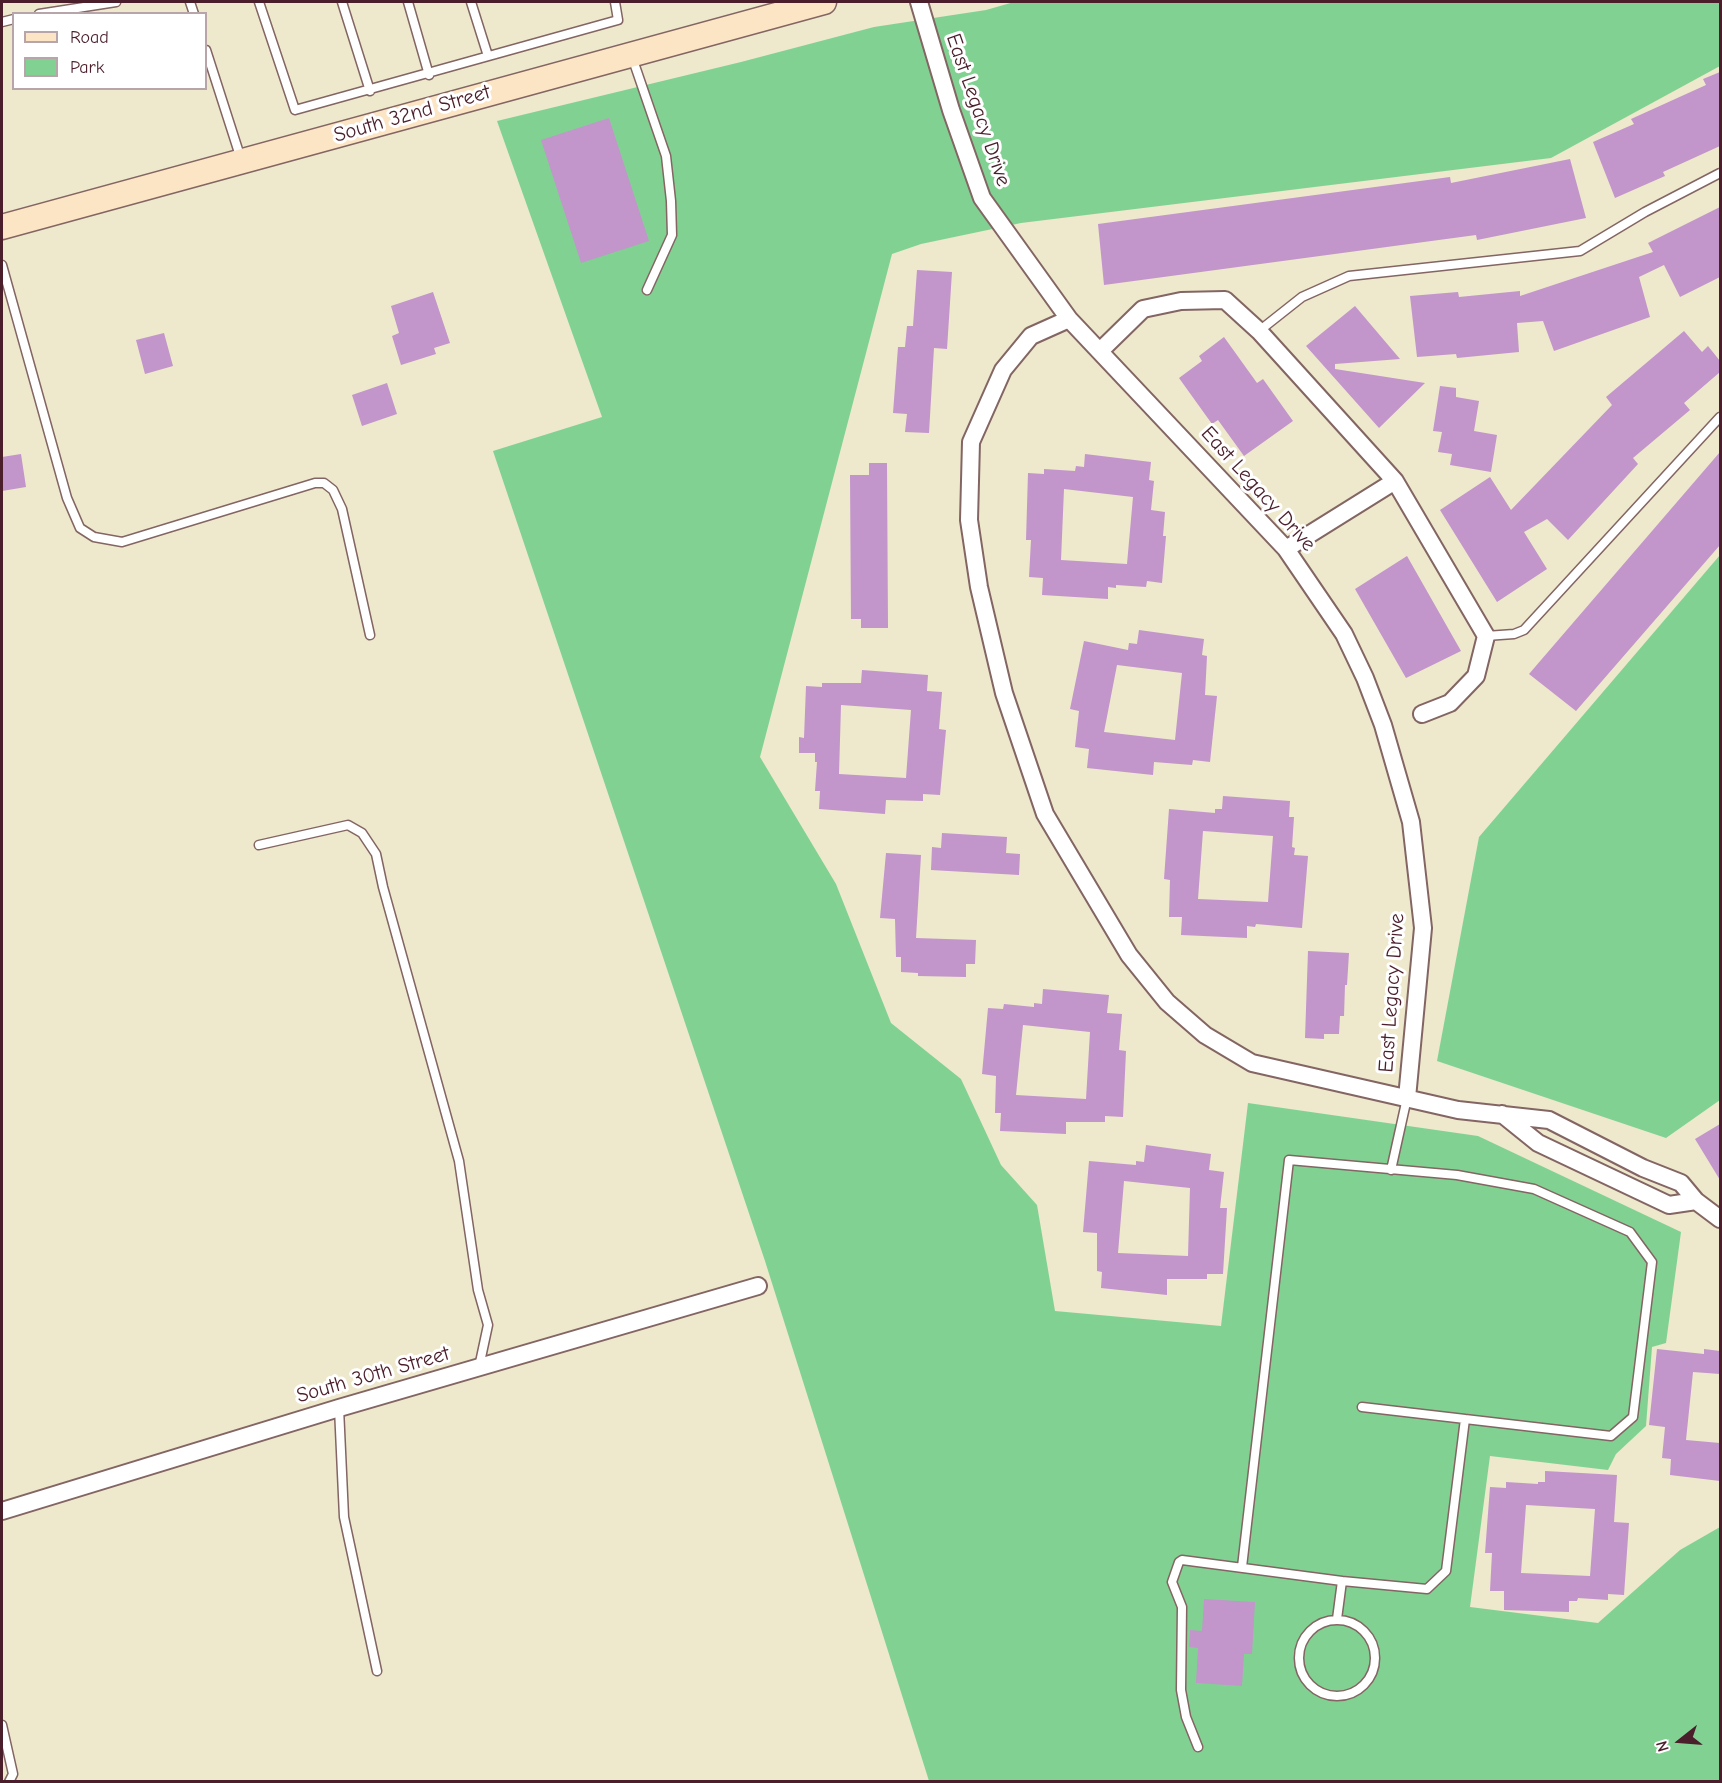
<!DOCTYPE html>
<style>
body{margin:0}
#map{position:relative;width:1722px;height:1783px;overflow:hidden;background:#eee8cc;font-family:"Comic Neue",sans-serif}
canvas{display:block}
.frame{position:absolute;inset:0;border:3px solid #4a1f2b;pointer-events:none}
.legend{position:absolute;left:12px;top:12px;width:195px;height:78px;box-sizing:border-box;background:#fff;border:2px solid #b7a5aa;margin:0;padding:8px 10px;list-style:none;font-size:18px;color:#4a1f2b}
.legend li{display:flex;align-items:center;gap:12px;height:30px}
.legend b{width:30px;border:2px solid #b7a5aa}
.north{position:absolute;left:1650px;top:1711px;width:60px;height:60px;-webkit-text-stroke:4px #fff;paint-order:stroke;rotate:253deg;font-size:16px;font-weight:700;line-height:24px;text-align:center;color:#4a1f2b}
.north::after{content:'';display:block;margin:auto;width:21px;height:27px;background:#4a1f2b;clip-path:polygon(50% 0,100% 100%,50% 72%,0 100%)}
</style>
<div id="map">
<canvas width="1722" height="1783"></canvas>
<div class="frame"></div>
<ul class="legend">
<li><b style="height:8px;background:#fce5c4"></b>Road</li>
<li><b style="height:16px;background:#81d292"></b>Park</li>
</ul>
<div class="north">N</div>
</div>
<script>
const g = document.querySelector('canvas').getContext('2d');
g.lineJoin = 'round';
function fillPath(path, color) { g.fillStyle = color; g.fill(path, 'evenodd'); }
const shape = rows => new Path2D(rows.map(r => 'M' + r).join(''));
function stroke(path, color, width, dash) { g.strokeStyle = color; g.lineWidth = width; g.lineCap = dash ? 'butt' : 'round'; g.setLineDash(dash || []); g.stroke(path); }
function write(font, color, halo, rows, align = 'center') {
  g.font = font + ' "Comic Neue",sans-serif'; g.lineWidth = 6; g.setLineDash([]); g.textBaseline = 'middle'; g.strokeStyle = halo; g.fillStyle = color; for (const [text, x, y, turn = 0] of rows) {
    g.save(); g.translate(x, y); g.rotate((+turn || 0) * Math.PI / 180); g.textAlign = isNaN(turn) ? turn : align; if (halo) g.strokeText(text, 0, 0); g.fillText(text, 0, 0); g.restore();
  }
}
const green = shape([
 [1014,2,1720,2,1720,66,1551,158,1021,223,921,244,892,254,760,757,836,884,891,1023,961,1079,1001,1165,1037,1205,1055,1311,1221,1326,1248,1103,1478,1136,1681,1232,1666,1343,1652,1347,1646,1426,1616,1454,1608,1470,1490,1456,1470,1607,1598,1623,1680,1550,1720,1527,1720,1781,929,1781,765,1261,493,451,602,417,497,121,741,62,874,27,986,10],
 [1720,555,1720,1100,1666,1138,1437,1061,1479,837]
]);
const building = shape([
 [1720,72,1720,146,1663,172,1665,176,1615,198,1593,142,1634,124,1631,119,1706,85,1703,79],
 [609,118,649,241,581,263,541,140],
 [1570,159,1586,218,1477,240,1476,235,1104,285,1098,224,1450,177,1451,183],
 [1720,207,1720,277,1680,297,1664,265,1639,277,1650,317,1554,351,1543,321,1517,323,1519,352,1457,358,1456,354,1417,357,1410,296,1458,292,1459,297,1520,291,1520,296,1653,252,1648,243],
 [917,270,952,272,947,349,934,348,929,433,905,432,907,414,893,413,898,347,905,347,907,326,913,326],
 [433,292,450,343,434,348,436,354,401,365,392,336,399,333,391,306],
 [1355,306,1400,359,1335,364,1335,369,1425,383,1379,428,1306,346],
 [1684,331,1702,352,1708,346,1720,361,1720,372,1684,403,1690,410,1633,458,1638,464,1568,540,1547,519,1524,532,1547,569,1497,602,1440,510,1490,477,1511,510,1612,405,1606,397],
 [164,333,173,366,145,374,136,340],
 [1224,337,1257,383,1263,379,1293,421,1244,456,1218,420,1212,424,1179,378,1202,361,1199,356],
 [387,383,397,414,362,426,352,395],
 [1440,386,1456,388,1456,397,1479,401,1474,431,1497,435,1491,472,1450,465,1452,454,1438,452,1442,432,1433,431],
 [1720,452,1720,545,1576,711,1529,674],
 [21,454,26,487,2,491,2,457],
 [1085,454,1151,462,1149,480,1154,481,1151,510,1165,512,1163,536,1166,536,1162,583,1147,581,1146,587,1116,585,1116,588,1108,587,1108,599,1042,595,1043,578,1029,577,1031,540,1026,540,1028,473,1044,474,1044,469,1075,471,1076,466,1084,467],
 [1064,489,1133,497,1127,564,1061,560],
 [869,463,887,463,888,628,861,628,861,619,851,619,850,475,869,475],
 [1407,556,1461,651,1406,678,1355,589],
 [1139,630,1204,639,1202,655,1207,656,1205,695,1217,696,1210,762,1193,760,1192,765,1154,762,1153,775,1087,768,1089,749,1075,747,1079,711,1070,709,1084,641,1128,650,1129,643,1137,644],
 [1117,665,1182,673,1175,740,1104,732],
 [862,670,928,675,927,691,942,692,939,729,946,730,940,795,923,794,923,801,886,800,885,814,819,809,820,791,815,791,817,762,815,762,815,753,799,753,799,737,804,738,806,686,822,687,822,683,861,683],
 [841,705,911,710,906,778,839,774],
 [1223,796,1290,801,1289,817,1294,817,1292,847,1295,848,1294,855,1308,856,1302,928,1256,924,1255,927,1247,926,1247,938,1181,935,1182,917,1169,917,1170,880,1164,879,1169,809,1215,813,1215,809,1222,809],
 [1203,831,1273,836,1268,902,1198,899],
 [942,833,1007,837,1006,853,1020,854,1019,875,931,870,932,847,941,848],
 [886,853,921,855,916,938,976,940,975,964,966,964,966,977,918,976,918,973,901,972,901,957,896,957,895,919,880,918],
 [1308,951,1349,953,1347,985,1345,985,1344,1016,1340,1016,1339,1034,1324,1034,1324,1039,1305,1038],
 [1043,989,1109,995,1107,1013,1122,1014,1119,1050,1126,1051,1123,1117,1105,1116,1105,1122,1066,1122,1066,1134,1000,1131,1001,1113,995,1113,996,1076,982,1074,988,1008,1003,1009,1004,1004,1034,1007,1034,1003,1042,1004],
 [1023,1025,1090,1032,1086,1099,1016,1095],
 [1720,1124,1720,1180,1695,1139],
 [1146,1145,1211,1154,1209,1170,1224,1172,1220,1208,1227,1208,1223,1274,1207,1274,1207,1279,1167,1279,1167,1295,1101,1288,1102,1272,1097,1271,1097,1233,1083,1232,1089,1161,1136,1165,1136,1161,1144,1162],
 [1124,1181,1190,1188,1188,1256,1118,1253],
 [1657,1349,1704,1354,1704,1349,1720,1351,1720,1374,1693,1372,1686,1440,1720,1443,1720,1481,1670,1475,1671,1459,1662,1458,1665,1427,1649,1425],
 [1545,1471,1617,1475,1614,1522,1629,1523,1624,1595,1608,1594,1608,1600,1578,1598,1577,1601,1569,1601,1569,1612,1504,1610,1504,1591,1490,1591,1492,1553,1485,1553,1490,1487,1506,1488,1506,1482,1538,1484,1538,1482,1545,1482],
 [1526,1505,1595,1509,1590,1576,1521,1573],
 [1204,1599,1255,1602,1252,1654,1244,1654,1242,1686,1196,1683,1198,1648,1189,1647,1190,1630,1202,1631]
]);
const lane = shape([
 [190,2,194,14],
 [259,2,295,110,618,20,615,2],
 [342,2,370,91],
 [408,2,429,75],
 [471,2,488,56],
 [39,14,116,2],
 [2,22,14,19],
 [206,50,241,159],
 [632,57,666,156,671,201,672,235,647,290],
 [2,265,67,498,80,528,94,537,122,542,315,483,324,483,333,490,342,509,370,635],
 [1259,331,1302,297,1349,276,1580,251,1645,212,1720,173],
 [1486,636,1514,634,1524,630,1720,417],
 [259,845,348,825,362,833,376,854,383,887,459,1161,478,1290,488,1325,479,1367],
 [1391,1170,1407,1098],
 [339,1408,344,1517,377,1671],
 [1242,1567,1289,1160,1457,1175,1534,1189,1630,1232,1652,1262,1633,1417,1611,1436,1362,1407],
 [1337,1619,1342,1581],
 '1299 1658a38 38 0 1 1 76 0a38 38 0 1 1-76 0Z',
 [2,1725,13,1774,9,1782],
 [1198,1747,1186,1717,1181,1690,1182,1607,1172,1582,1179,1562,1182,1560,1342,1581,1427,1589,1446,1571,1465,1419]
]);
const street = shape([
 [919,2,951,110,982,198,1069,319,1286,549,1344,634,1365,678,1383,725,1411,822,1423,928,1407,1098],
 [1069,319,1031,336,1003,370,971,442,969,520,979,587,1004,693,1045,814,1129,955,1167,1002,1205,1035,1252,1063,1458,1110,1549,1120,1643,1168,1681,1183,1696,1201,1720,1219],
 [1100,351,1143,309,1181,301,1225,300,1259,331,1395,481,1486,636,1476,676,1450,703,1422,714],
 [1286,549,1395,481],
 [1502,1114,1538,1143,1669,1205,1696,1201],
 [2,1511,339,1408,758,1286]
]);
const secondary = shape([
 [2,227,824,2]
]);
const streetNames = [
 ["East Legacy Drive",978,110,71],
 ["South 32nd Street",412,114,-16],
 ["East Legacy Drive",1258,489,48],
 ["East Legacy Drive",1392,993,-86],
 ["South 30th Street",373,1375,-16]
];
fillPath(green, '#81d292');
fillPath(building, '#c295cb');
stroke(lane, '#836563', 11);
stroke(street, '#836563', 20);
stroke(secondary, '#836563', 27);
stroke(lane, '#fff', 8);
stroke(street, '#fff', 16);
stroke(secondary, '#fce5c4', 24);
write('21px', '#4a1f2b', '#fff', streetNames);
</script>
